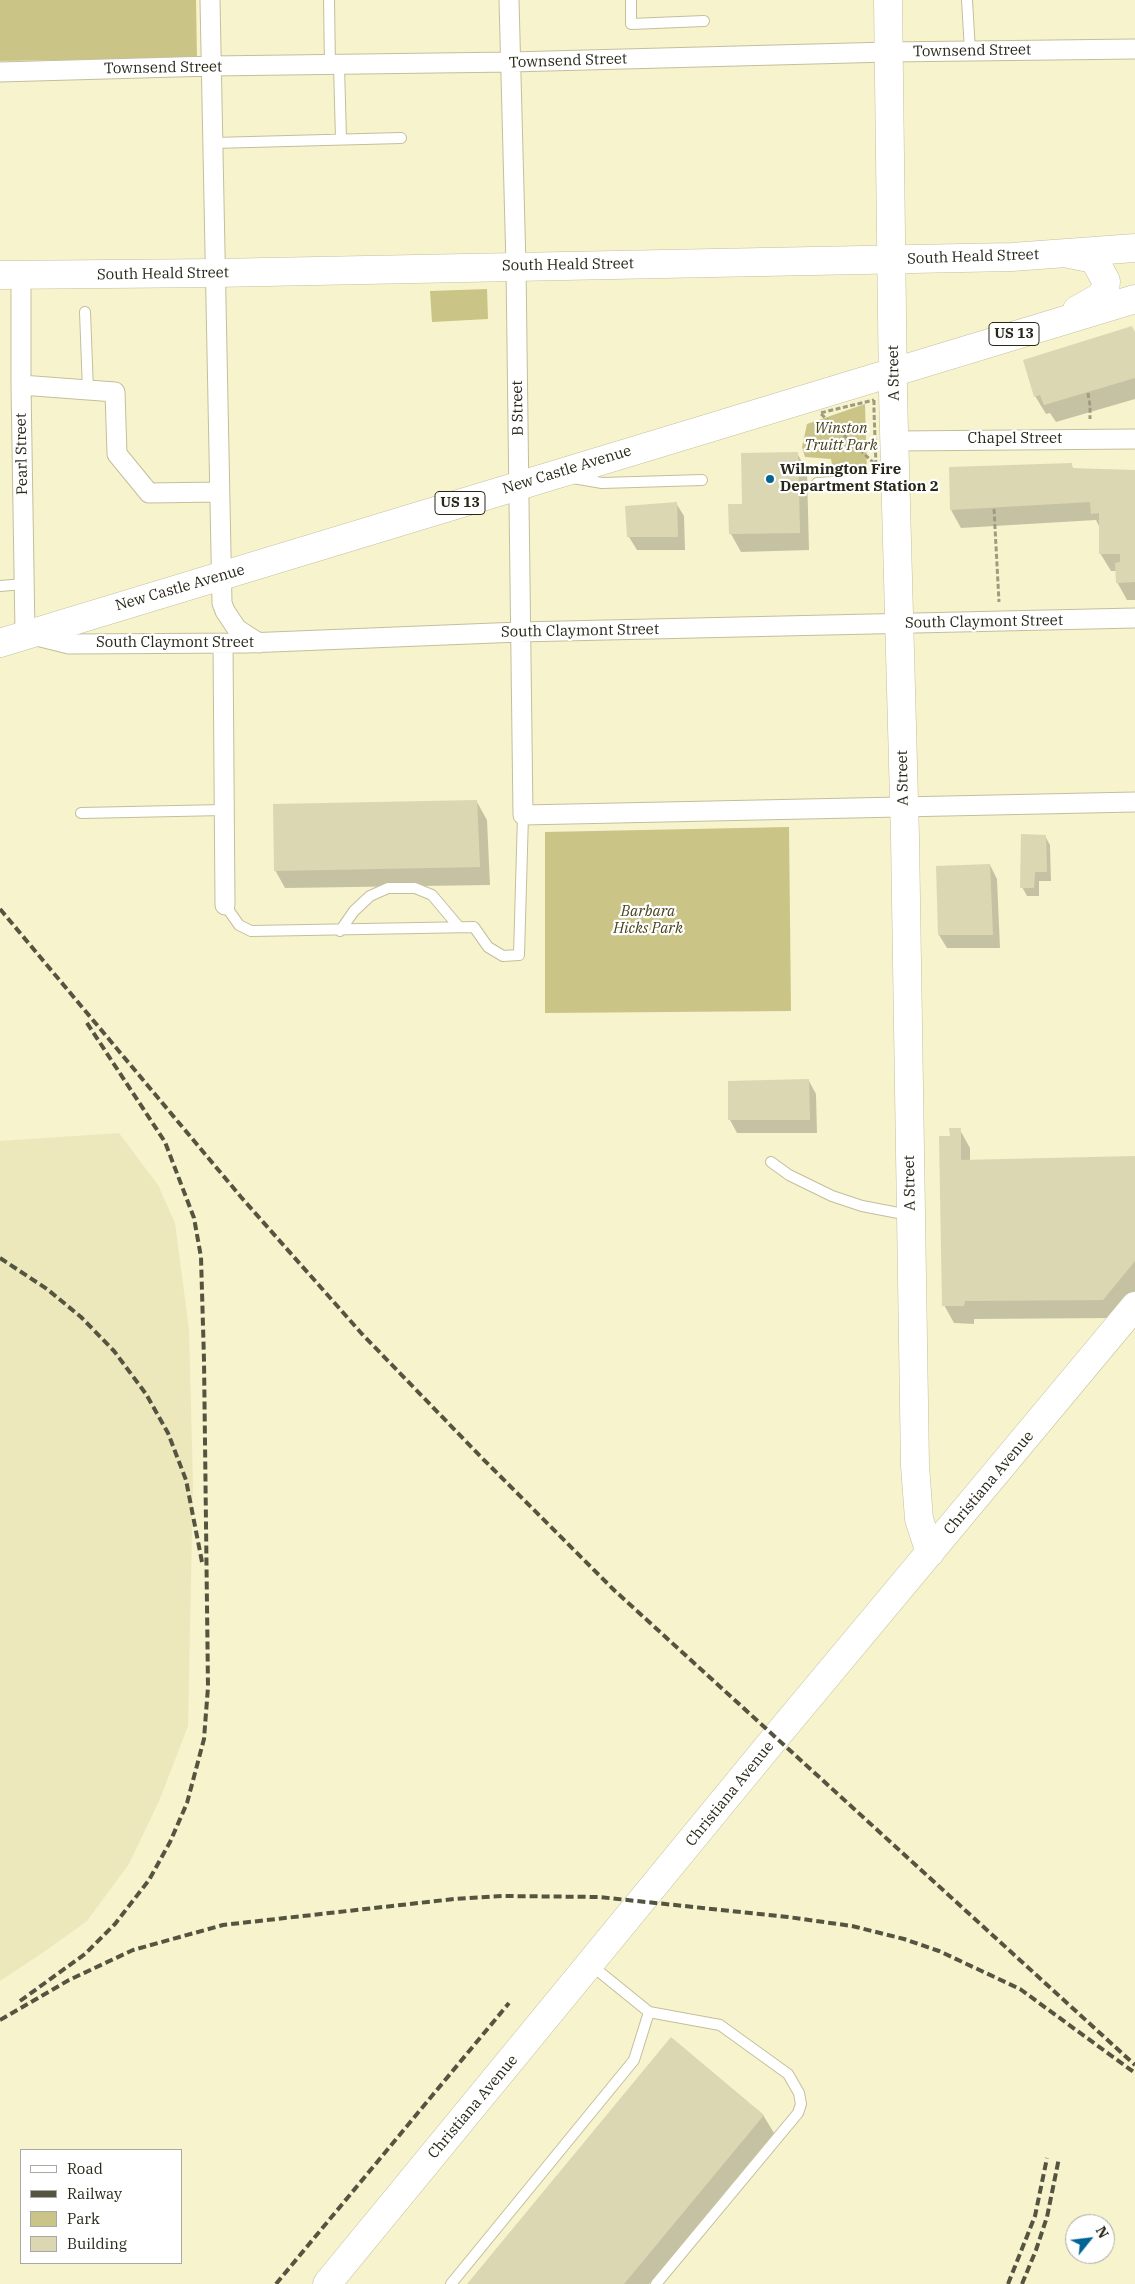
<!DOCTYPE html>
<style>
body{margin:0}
#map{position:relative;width:1135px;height:2284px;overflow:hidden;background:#f7f3cd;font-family:"IBM Plex Serif",serif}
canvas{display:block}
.legend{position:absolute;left:20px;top:2149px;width:162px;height:115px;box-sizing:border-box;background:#fff;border:1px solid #a9a9a3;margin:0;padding:6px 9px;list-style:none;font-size:15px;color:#282719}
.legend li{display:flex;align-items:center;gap:10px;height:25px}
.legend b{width:25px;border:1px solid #a9a9a3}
.north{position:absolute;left:1065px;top:2214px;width:50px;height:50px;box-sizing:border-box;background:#fff;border:1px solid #a9a9a3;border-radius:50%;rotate:61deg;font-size:14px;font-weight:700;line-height:20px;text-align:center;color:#282719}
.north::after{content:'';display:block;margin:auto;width:18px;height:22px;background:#006594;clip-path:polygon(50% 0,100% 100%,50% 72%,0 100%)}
</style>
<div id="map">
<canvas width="1135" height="2284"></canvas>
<ul class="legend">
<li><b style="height:6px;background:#fff"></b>Road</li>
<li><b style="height:6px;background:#555440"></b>Railway</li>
<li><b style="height:14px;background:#cbc487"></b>Park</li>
<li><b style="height:14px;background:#dbd7b2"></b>Building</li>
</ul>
<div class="north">N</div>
</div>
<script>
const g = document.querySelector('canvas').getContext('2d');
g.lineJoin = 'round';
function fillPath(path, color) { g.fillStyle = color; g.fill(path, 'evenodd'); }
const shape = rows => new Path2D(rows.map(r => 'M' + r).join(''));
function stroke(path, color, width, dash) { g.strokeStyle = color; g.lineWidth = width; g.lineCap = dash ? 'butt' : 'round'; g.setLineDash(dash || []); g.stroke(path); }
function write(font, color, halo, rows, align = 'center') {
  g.font = font + ' "IBM Plex Serif",serif'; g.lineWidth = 4.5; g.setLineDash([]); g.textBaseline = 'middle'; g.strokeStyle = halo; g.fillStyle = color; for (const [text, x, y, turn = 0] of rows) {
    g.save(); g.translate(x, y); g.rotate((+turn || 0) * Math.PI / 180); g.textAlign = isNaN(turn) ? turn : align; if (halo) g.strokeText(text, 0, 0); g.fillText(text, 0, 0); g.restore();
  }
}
const built = shape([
 [119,1133,158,1185,175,1223,189,1329,193,1484,188,1726,160,1799,129,1864,87,1921,41,1954,0,1981,0,1141]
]);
const green = shape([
 [0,0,196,0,197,58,0,61],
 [487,289,488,319,432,322,430,291],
 [865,404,867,472,833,471,831,459,805,457,802,447,807,424],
 [789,827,791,1011,545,1013,545,832]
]);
const shadow = shape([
 [1135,333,1135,399,1056,422,1050,413,1046,414,1035,396],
 [797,453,807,471,809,550,741,552,731,534,730,505,744,505],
 [1071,464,1074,470,1135,472,1135,600,1127,600,1117,582,1117,571,1111,571,1100,553,1100,528,1096,520,961,528,951,510],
 [676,503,684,516,685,550,637,550,629,537],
 [477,802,487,820,490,885,285,888,275,870],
 [1045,836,1050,845,1051,881,1039,881,1039,896,1027,896,1022,887],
 [990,865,997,879,1000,948,947,948,939,935],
 [809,1081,816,1094,817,1133,737,1133,730,1120],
 [960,1130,970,1148,970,1161,1135,1157,1135,1291,1113,1318,974,1319,974,1324,954,1323,944,1305,952,1137],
 [763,2115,774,2133,649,2284,469,2284]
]);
const building = shape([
 [1132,326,1135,332,1135,378,1044,405,1040,395,1034,397,1023,360],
 [798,452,800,533,729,534,728,504,742,504,741,453],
 [1072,463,1072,468,1135,470,1135,582,1116,583,1115,563,1120,562,1120,554,1099,554,1099,513,1091,514,1090,502,950,510,949,467],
 [677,502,678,537,627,537,625,506],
 [477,800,480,867,274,871,273,804],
 [1021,834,1046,835,1047,872,1035,872,1034,888,1020,888],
 [990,864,993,935,938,935,936,866],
 [809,1079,810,1120,728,1120,728,1081],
 [949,1128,961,1128,961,1160,1135,1156,1135,1261,1103,1300,965,1301,964,1306,942,1306,939,1136,950,1136],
 [671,2037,764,2115,624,2284,467,2284]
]);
const path = shape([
 [1088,393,1090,406,1090,419],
 [874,400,874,411,876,465,820,413,874,400],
 [994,509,999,602]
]);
const lane = shape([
 [329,0,330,66],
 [631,0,631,24,704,21],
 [967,0,970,51],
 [339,66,341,139],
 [213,143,401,138],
 [85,312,88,390],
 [573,478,602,483,702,480],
 [817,483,895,478],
 [0,586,24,584],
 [81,813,224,810],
 [225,905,239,925,251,931,474,927,488,947,503,956,519,955,523,815],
 [340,931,354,911,370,896,388,888,415,888,432,895,459,927],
 [771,1162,789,1175,832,1196,862,1206,909,1215],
 [649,2012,720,2025,788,2074,799,2093,801,2104,798,2113,656,2284],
 [451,2284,634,2060,649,2012,591,1965]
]);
const street = shape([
 [210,0,222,603,225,611,237,629,259,643],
 [509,0,516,266,523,815,1135,802],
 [0,72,212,66,511,62,889,52,1135,49],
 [21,275,21,385,25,633,69,644,247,643,519,632,1135,618],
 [21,385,115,392,117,454,149,493,219,492],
 [896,441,1135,439],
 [223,643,225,905]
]);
const secondary = shape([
 [888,0,893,393,905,837,915,1466,919,1519,930,1553],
 [327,2284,775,1738,1135,1306]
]);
const primary = shape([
 [1069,254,1094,259,1106,281,1105,291,1098,298,1077,310],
 [0,275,216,273,1012,257,1135,248],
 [0,643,1135,299]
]);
const rail = shape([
 [0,909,241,1197,362,1334,481,1457,614,1590,1135,2065],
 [0,1258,47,1289,81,1317,114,1351,146,1394,168,1433,186,1480,202,1562],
 [20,2001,85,1954,115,1924,149,1880,170,1842,187,1803,204,1739,208,1687,204,1360,201,1257,194,1218,165,1142,85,1020],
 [0,2020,69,1980,133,1950,223,1925,454,1899,503,1896,599,1897,788,1917,852,1926,904,1939,939,1951,1020,1989,1135,2073],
 [276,2284,509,2003],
 [1008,2284,1035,2216,1047,2158],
 [1022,2284,1036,2250,1047,2217,1059,2158]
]);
const markers = [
 [770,479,5,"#006594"]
];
const shields = [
 [1014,334,50],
 [460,503,50]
];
const shieldNames = [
 ["US 13",1014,334],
 ["US 13",460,503]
];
const streetNames = [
 ["Townsend Street",972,51,-1],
 ["Townsend Street",568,61,-2],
 ["Townsend Street",163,68,-1],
 ["South Heald Street",973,257,-2],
 ["South Heald Street",568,265,-1],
 ["South Heald Street",163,274,-1],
 ["A Street",894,373,-91],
 ["B Street",518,408,-91],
 ["Chapel Street",1015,439],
 ["Pearl Street",22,454,-91],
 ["New Castle Avenue",567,470,-17],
 ["New Castle Avenue",180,588,-16],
 ["South Claymont Street",984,622,-1],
 ["South Claymont Street",580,631,-1],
 ["South Claymont Street",175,643],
 ["A Street",903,778,-91],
 ["A Street",910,1183,-91],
 ["Christiana Avenue",989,1483,-50],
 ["Christiana Avenue",730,1794,-51],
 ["Christiana Avenue",473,2107,-50]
];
const parkNames = [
 ["Winston",841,429],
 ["Truitt Park",841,446],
 ["Barbara",648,912],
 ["Hicks Park",648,929]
];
const poiNames = [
 ["Wilmington Fire",780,470],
 ["Department Station 2",780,487]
];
fillPath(built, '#ede8bb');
fillPath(green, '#cbc487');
fillPath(shadow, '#0003');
fillPath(building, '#dbd7b2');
stroke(lane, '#c3bf9b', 12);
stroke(street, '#c3bf9b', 21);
stroke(secondary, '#c3bf9b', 29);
stroke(primary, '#c3bf9b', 29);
stroke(path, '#9e9c80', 3, [5, 2.5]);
stroke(lane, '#fff', 10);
stroke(street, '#fff', 19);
stroke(secondary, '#fff', 28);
stroke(primary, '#fff', 28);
stroke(rail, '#555440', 4, [8, 4]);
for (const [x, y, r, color] of markers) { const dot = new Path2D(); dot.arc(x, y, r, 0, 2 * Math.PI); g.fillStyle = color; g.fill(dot); stroke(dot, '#fff', 2); }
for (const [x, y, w] of shields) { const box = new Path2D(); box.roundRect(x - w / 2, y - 11.5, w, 23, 4); g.fillStyle = '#fff'; g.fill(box); stroke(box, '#282719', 1); }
write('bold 14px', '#282719', null, shieldNames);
write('15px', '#282719', '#fff', streetNames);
write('italic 15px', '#464119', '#fff', parkNames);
write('bold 15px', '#282719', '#fff', poiNames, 'left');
</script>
